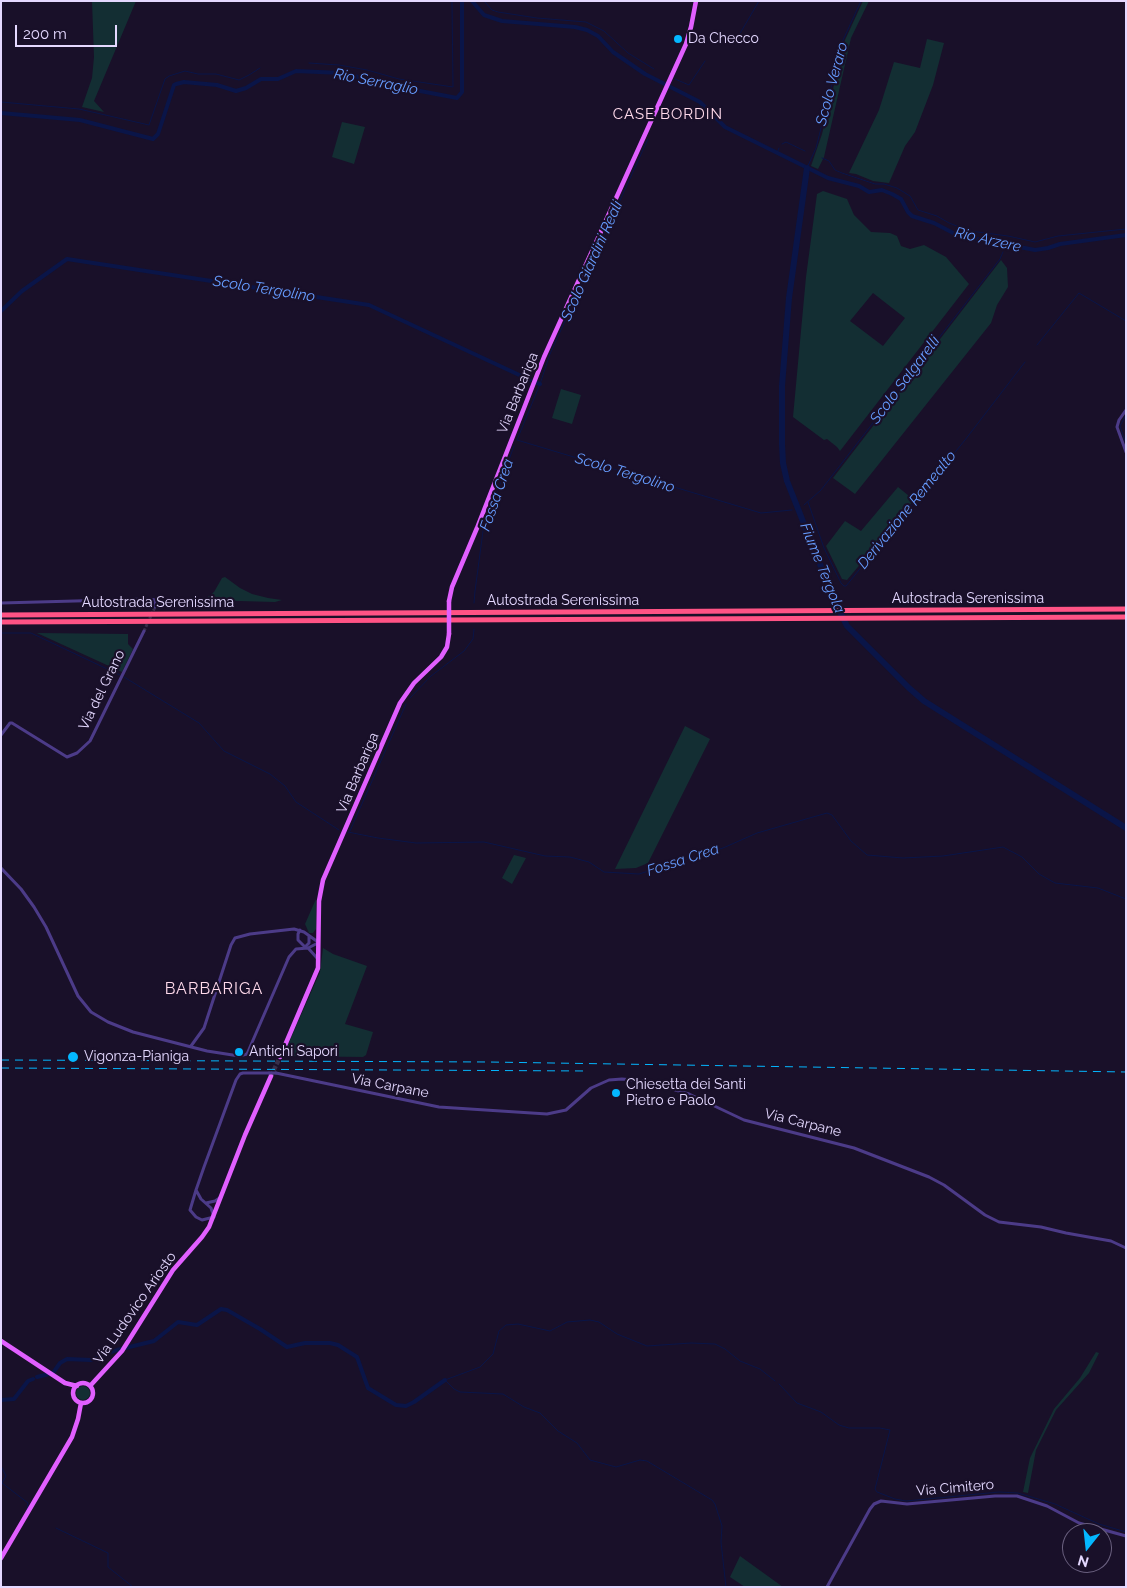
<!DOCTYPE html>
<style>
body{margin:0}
#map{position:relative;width:1127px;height:1588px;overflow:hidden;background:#191029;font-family:Raleway,sans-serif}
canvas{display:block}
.frame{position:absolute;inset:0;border:2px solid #e4d8ff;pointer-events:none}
.north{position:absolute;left:1062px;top:1523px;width:50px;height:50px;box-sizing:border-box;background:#191029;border:1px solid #6a607f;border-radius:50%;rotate:196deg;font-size:14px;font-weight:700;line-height:20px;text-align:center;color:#e4d8ff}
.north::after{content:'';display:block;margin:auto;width:18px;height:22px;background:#04b7ff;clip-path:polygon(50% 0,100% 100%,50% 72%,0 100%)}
.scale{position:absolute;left:15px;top:25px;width:102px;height:22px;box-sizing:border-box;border:2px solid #e4d8ff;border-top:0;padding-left:6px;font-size:15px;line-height:18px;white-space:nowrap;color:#e4d8ff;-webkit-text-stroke:4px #191029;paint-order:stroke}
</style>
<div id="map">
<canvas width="1127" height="1588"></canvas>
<div class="frame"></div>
<div class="north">N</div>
<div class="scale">200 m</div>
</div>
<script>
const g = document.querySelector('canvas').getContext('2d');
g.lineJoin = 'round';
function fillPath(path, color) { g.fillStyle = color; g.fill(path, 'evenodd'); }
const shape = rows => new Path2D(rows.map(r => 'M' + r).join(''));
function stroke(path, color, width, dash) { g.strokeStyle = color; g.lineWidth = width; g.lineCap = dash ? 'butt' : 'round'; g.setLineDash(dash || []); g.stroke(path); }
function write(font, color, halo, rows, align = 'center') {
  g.font = font + ' Raleway,sans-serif'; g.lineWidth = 4.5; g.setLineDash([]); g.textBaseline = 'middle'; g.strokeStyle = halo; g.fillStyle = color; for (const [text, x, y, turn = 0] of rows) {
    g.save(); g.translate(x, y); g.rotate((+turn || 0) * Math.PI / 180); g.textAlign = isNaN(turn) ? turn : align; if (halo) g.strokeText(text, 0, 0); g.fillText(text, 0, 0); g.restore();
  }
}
const green = shape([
 [92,1,136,1,94,101,104,112,82,107,92,78,94,57],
 [863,1,869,1,851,38,824,157,818,169,811,166,822,134,845,40],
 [927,39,944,43,933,85,915,132,905,146,889,183,873,181,856,174,849,173,879,110,894,62,920,68],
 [342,122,365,127,354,164,332,157],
 [823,191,847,199,854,215,871,232,890,233,897,236,901,246,910,249,924,245,946,257,969,284,840,451,837,447,827,439,824,440,793,417,806,277,817,194],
 [873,293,905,318,883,346,850,321],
 [1001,260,1007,268,1008,287,997,305,991,323,855,494,833,478],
 [561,389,581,395,572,424,552,418],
 [898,487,914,500,847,580,842,579,826,546,845,521,861,531],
 [225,577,240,588,252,594,268,598,282,600,275,602,204,600,214,592,222,578],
 [37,633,128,634,128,644,133,649,122,672],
 [685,726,710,739,648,863,636,868,615,869],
 [514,855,526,858,512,884,502,878],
 [316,899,316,929,313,933,309,933,305,924],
 [323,948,333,954,367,966,345,1024,373,1032,366,1055,363,1057,283,1056,320,972],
 [1096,1352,1099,1353,1089,1373,1056,1410,1036,1450,1028,1493,1023,1492,1030,1458,1054,1409,1080,1378],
 '76 1393a7 7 0 1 1 14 0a7 7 0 1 1-14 0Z',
 [740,1556,783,1587,745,1587,730,1577]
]);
const stream = shape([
 [484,1,492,10,498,12,537,18,586,22,604,31,628,53,654,69],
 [735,42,759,1],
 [309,63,339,65,367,70,399,79,453,87,452,1],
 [675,79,689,85,705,61],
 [1,102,79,109,149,125,165,79,169,76,185,71,198,74,216,74,239,80,249,75,260,68],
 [648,139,550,354,540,384,517,440,761,513,792,510],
 [782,144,786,142,805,151],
 [777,153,779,148],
 [822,158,829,161,835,170,842,173,875,184,884,184,897,188,910,196,918,210,937,216,949,223,970,231,1008,236,1035,242,1058,236,1126,229],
 [807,168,816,148,843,40,861,1],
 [1037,345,1079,293,1126,321],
 [1126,415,1120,426,1126,444],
 [808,502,824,548,841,583,844,586,846,586,965,440,1025,362],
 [804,505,821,490,1000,259,1003,252],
 [474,603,475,591,483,531,514,446],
 [1,633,31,633,120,675],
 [124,677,199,723,224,751,270,774,285,786,296,802,339,830],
 [410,698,431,676,464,651,473,639,474,629],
 [350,831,406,704],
 [348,832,378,838,416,843,484,842,545,856,570,857,589,862,604,872,639,874,723,848,757,833,827,813,832,815,851,841,867,855,903,858,943,856,1003,847,1022,857,1039,874,1055,883,1098,888,1126,899],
 [779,1384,797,1403,821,1412,839,1425,849,1428,880,1428,890,1430,875,1489,877,1492,895,1499,906,1501,999,1492,1018,1493,1055,1504,1099,1524,1126,1532],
 [1,1466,6,1476,2,1483,28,1503,27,1511],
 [56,1528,108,1553,108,1567,133,1587],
 [726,1587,721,1542,722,1526,715,1504,712,1500,647,1461,640,1460,616,1467,590,1460,577,1443,558,1431,540,1413,524,1407,503,1394,460,1392,454,1389,445,1380,480,1367,493,1354,499,1331,506,1325,518,1324,550,1331,567,1322,590,1320,599,1322,617,1334,647,1346,691,1343,715,1344,725,1349,740,1361,760,1369,775,1381]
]);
const canal = shape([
 [472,1,484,15,502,21,575,27,587,30,598,36,613,52,645,74,700,102,725,127,828,178,859,186,869,192,882,190,892,194,901,199,908,212,912,216,934,223,957,235,1035,250,1048,248,1060,244,1126,235],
 [1,113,80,120,153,139,158,134,174,85,176,84,184,82,217,85,236,91,246,88,261,79,278,79,296,71,342,73,394,86,457,98,462,92,462,1],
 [1,311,22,291,67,259,369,305,530,380],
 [537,383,540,384],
 [37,1377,53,1373,60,1363,67,1359,91,1360,117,1350,154,1341,178,1322,197,1325,221,1309,227,1310,260,1329,287,1347,305,1343,330,1343,338,1345,357,1357,368,1388,396,1405,406,1406,414,1402,445,1380],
 [1,1400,14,1399,28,1381,33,1379]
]);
const river = shape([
 [807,168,789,298,782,386,782,444,783,463,787,481,835,602,847,626,909,688,924,701,1126,828]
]);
const minorTunnel = shape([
 [144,631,155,607]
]);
const majorTunnel = shape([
 [271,1076,280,1057]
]);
const minor = shape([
 [1126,410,1119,420,1117,427,1126,452],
 [1,603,149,599,155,600,155,607],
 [1,735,10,723,12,723,67,757,77,753,90,741,144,631],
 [1,868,21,889,34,907,46,927,78,996,91,1012,108,1022,133,1032,207,1051,239,1056,247,1054,289,957,296,949,308,948,318,943],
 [300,930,298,934,298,940,305,947,309,943,309,936],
 [308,948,317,958],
 [191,1046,204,1028,231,945,235,938,250,934,294,929,304,932,318,942],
 [276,1073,439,1107,547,1114,566,1110,591,1088,609,1080,622,1079,645,1081,689,1094,744,1120,854,1148,929,1177,944,1185,985,1215,999,1222,1041,1227,1066,1233,1111,1241,1126,1248],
 [196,1190,201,1199,211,1208,214,1217,202,1220,196,1217,190,1210,196,1190,204,1167,236,1080,240,1074,243,1073,269,1073],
 [206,1203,215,1201,221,1197],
 [827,1587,870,1509,874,1504,881,1501,907,1504,995,1496,1017,1496,1047,1506,1079,1523,1126,1536]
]);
const major = shape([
 [449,601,452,587,477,528,544,357,686,44,691,27,696,1],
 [280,1057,318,968,319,901,323,880,400,703,414,683,441,657,447,647,449,634],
 [1,1341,65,1383,77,1386],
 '73 1393a10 10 0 1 1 20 0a10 10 0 1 1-20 0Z',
 [90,1386,122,1351,173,1270,202,1237,209,1227,245,1135,271,1076],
 [1,1558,72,1437,78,1419,81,1403]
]);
const highway = shape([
 [1,615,1126,609],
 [1,622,1126,617]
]);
const rail = shape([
 [1,1060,489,1062,1126,1072],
 [1,1068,588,1071]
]);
const minorBridge = shape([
 [269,1073,276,1073]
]);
const majorBridge = shape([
 [449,601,449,634]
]);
const markers = [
 [678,39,5,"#04b7ff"],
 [239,1052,5,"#04b7ff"],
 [73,1057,6,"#04b7ff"],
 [616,1093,5,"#04b7ff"]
];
const poiNames = [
 ["Da Checco",688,39],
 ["Antichi Sapori",249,1052],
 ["Vigonza-Pianiga",84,1057],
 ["Chiesetta dei Santi",626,1085],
 ["Pietro e Paolo",626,1101]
];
const streetNames = [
 ["Via Barbariga",518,393,-68],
 ["Autostrada Serenissima",968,599],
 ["Autostrada Serenissima",563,601],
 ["Autostrada Serenissima",158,603],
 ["Via del Grano",102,690,-64],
 ["Via Barbariga",358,773,-67],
 ["Via Carpane",390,1086,11],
 ["Via Carpane",803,1123,14],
 ["Via Ludovico Ariosto",135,1308,-55],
 ["Via Cimitero",955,1488,-5]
];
const waterNames = [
 ["Rio Serraglio",376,82,11],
 ["Scolo Veraro",832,84,-75],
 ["Rio Arzere",988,240,13],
 ["Scolo Giardini Reali",592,261,-66],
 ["Scolo Tergolino",264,289,9],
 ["Scolo Salgarelli",905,380,-53],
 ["Scolo Tergolino",625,473,17],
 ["Fossa Crea",497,495,-71],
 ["Derivazione Remealto",907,510,-51],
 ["Fiume Tergola",822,568,68],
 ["Fossa Crea",683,860,-18]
];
const neighbourhoodNames = [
 ["CASE BORDIN",668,114]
];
const quarterNames = [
 ["BARBARIGA",214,989]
];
fillPath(green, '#132e33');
stroke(stream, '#0a1548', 1);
stroke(canal, '#0a1548', 4);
stroke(river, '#0a1548', 6);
stroke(minorTunnel, '#372e49', 3, [3, 1.5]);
stroke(majorTunnel, '#372e49', 4.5, [4.5, 2]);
stroke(minor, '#4c3b88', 3);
stroke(major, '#e15fff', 4.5);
stroke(highway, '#ff5385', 5);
stroke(rail, '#04b7ff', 1, [8, 6]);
stroke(minorBridge, '#4c3b88', 3);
stroke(majorBridge, '#e15fff', 4.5);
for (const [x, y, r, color] of markers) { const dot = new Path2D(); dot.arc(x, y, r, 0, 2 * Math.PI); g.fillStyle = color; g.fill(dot); stroke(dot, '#191029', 2); }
write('14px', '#e4d8ff', '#191029', poiNames, 'left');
write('14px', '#e4d8ff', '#191029', streetNames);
write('italic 15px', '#669cff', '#191029', waterNames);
g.letterSpacing = '1px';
write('15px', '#ffdaeb', '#191029', neighbourhoodNames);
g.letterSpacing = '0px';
g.letterSpacing = '1px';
write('16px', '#ffdaeb', '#191029', quarterNames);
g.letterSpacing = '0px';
</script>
